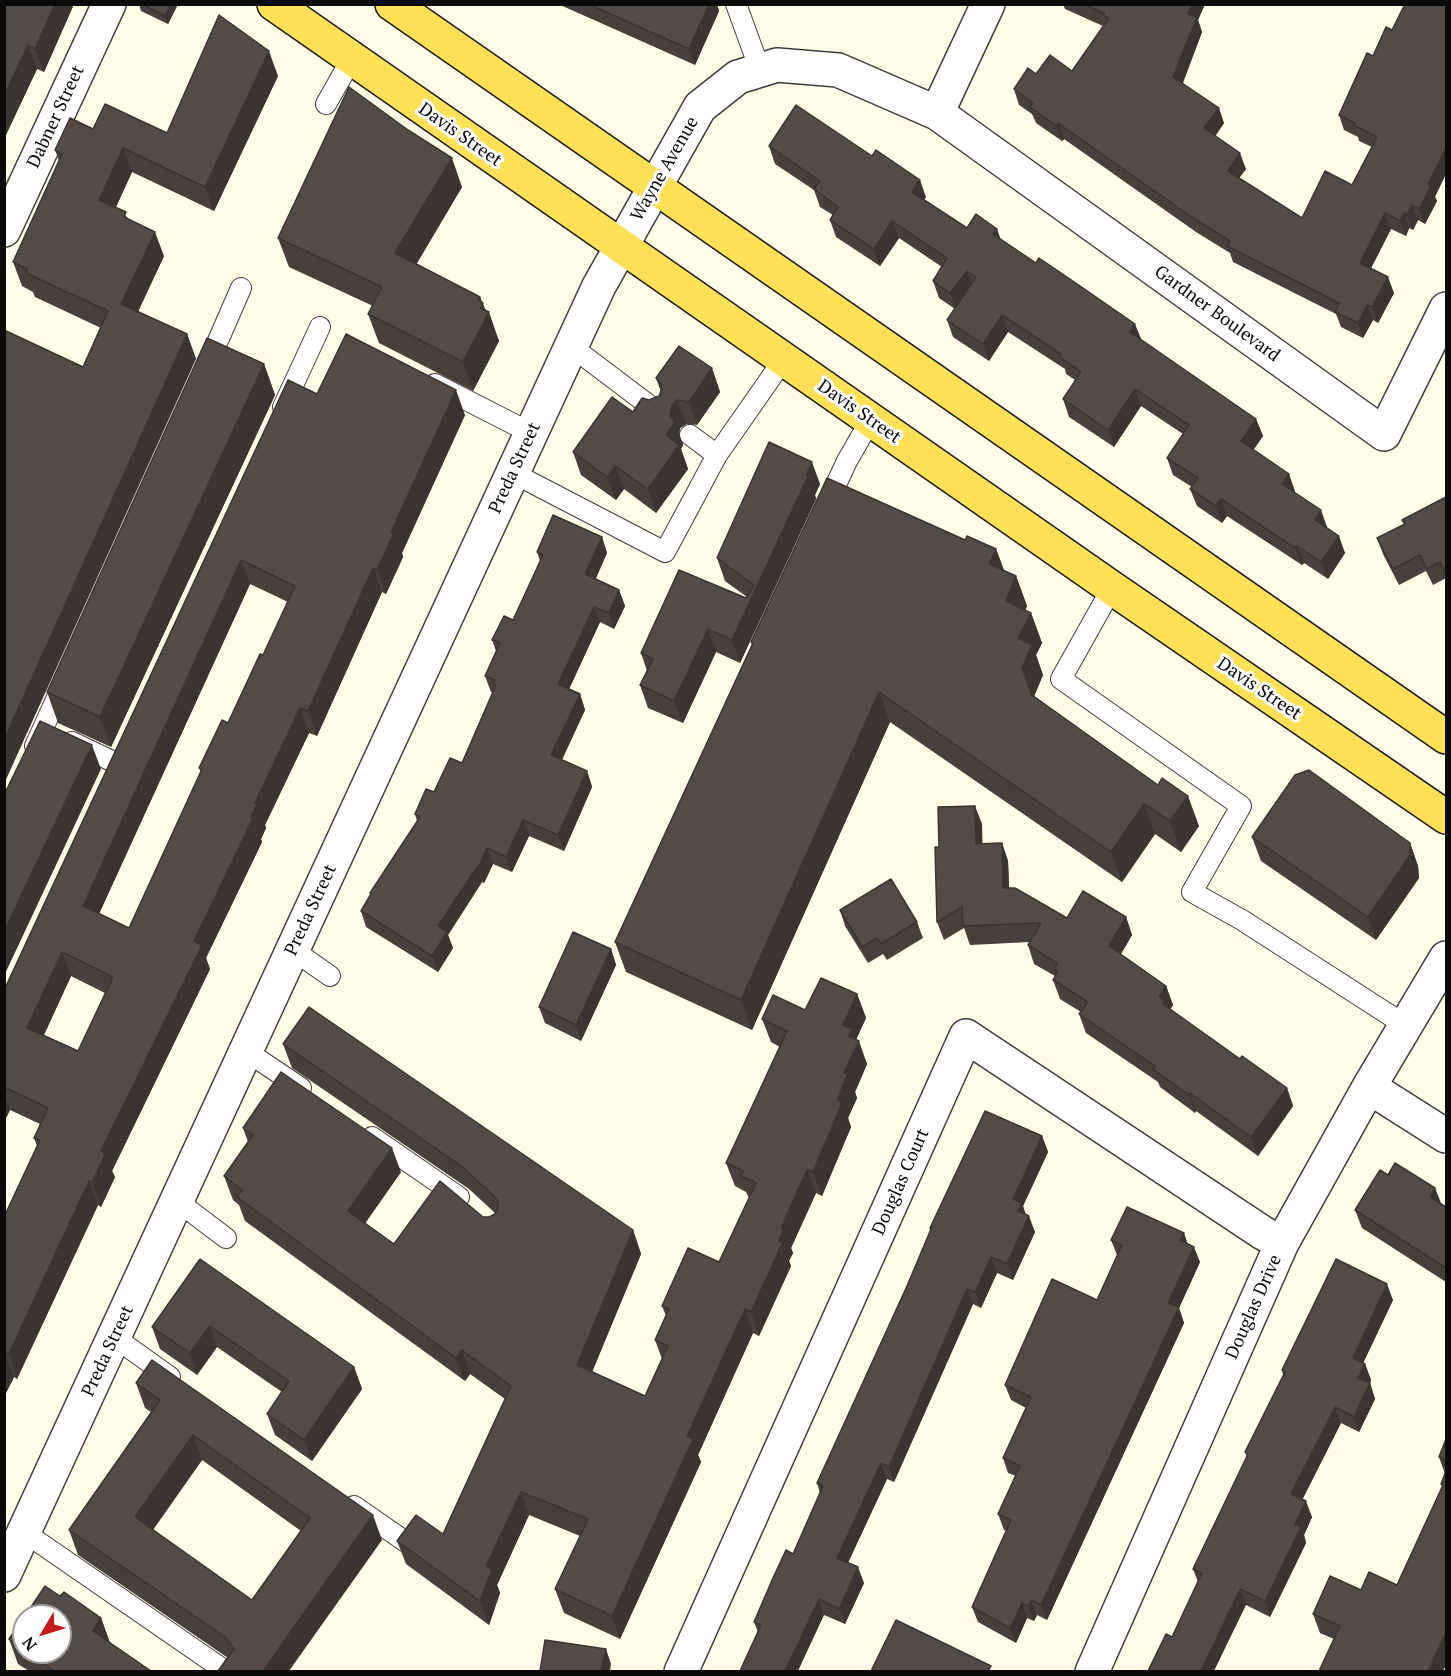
<!DOCTYPE html>
<style>
body{margin:0}
#map{position:relative;width:1451px;height:1676px;overflow:hidden;background:#fffce7;font-family:"PT Serif",serif}
canvas{display:block}
.frame{position:absolute;inset:0;border:6px solid #0a0a0a;pointer-events:none}
.north{position:absolute;left:12px;top:1604px;width:60px;height:60px;box-sizing:border-box;background:#fff;border:2px solid #9d9d9d;border-radius:50%;rotate:232deg;font-size:16px;font-weight:700;line-height:24px;text-align:center;color:#0a0a0a}
.north::after{content:'';display:block;margin:auto;width:21px;height:27px;background:#c31a19;clip-path:polygon(50% 0,100% 100%,50% 72%,0 100%)}
</style>
<div id="map">
<canvas width="1451" height="1676"></canvas>
<div class="frame"></div>
<div class="north">N</div>
</div>
<script>
const g = document.querySelector('canvas').getContext('2d');
g.lineJoin = 'round';
const shape = rows => new Path2D(rows.map(r => 'M' + r).join(''));
function stroke(path, color, width, dash) { g.strokeStyle = color; g.lineWidth = width; g.lineCap = dash ? 'butt' : 'round'; g.setLineDash(dash || []); g.stroke(path); }
function fillPath(path, color) { g.fillStyle = color; g.fill(path, 'evenodd'); }
function write(font, color, halo, rows, align = 'center') {
  g.font = font + ' "PT Serif",serif'; g.lineWidth = 6; g.setLineDash([]); g.textBaseline = 'middle'; g.strokeStyle = halo; g.fillStyle = color; for (const [text, x, y, turn = 0] of rows) {
    g.save(); g.translate(x, y); g.rotate((+turn || 0) * Math.PI / 180); g.textAlign = isNaN(turn) ? turn : align; if (halo) g.strokeText(text, 0, 0); g.fillText(text, 0, 0); g.restore();
  }
}
const service = shape([
 [736,4,760,70],
 [326,104,351,60],
 [572,347,658,412],
 [207,366,241,288],
 [435,384,531,433],
 [283,407,320,327],
 [690,435,717,455],
 [513,473,665,552,717,455,784,359],
 [826,506,847,461,870,421],
 [1112,588,1061,679,1241,806,1192,892,1242,920,1405,1025],
 [72,742,118,764],
 [35,746,64,682],
 [293,950,330,976],
 [246,1051,301,1088],
 [372,1137,459,1197],
 [177,1201,226,1238],
 [114,1337,170,1377],
 [354,1506,406,1542],
 [24,1532,227,1672]
]);
const minor = shape([
 [937,113,988,4],
 [4,230,109,4],
 [1369,1087,1446,1136],
 [4,1575,599,286,700,107,738,77,777,65,838,70,937,113,1384,434,1446,309],
 [681,1672,966,1036,1263,1233,1282,1243],
 [1092,1672,1282,1243,1369,1087,1446,958]
]);
const primary = shape([
 [274,4,1112,588,1446,817],
 [392,4,1446,737]
]);
const wall = shape([
 [4,4,74,4,44,72,37,69,4,139],
 [139,4,178,4,168,24,141,11],
 [558,4,717,4,719,11,695,65],
 [1063,4,1205,4,1198,20,1202,32,1183,83,1224,123,1215,136,1246,169,1239,178,1302,218,1352,185,1372,147,1359,141,1358,137,1344,130,1339,115,1367,53,1437,201,1425,224,1418,220,1413,230,1409,228,1406,236,1391,229,1371,268,1394,293,1378,323,1373,320,1363,338,1341,327,1336,314,1233,262,1230,253,1196,232,1064,139,1062,141,1036,123,1032,114,1019,105,1014,89,1036,74,1072,71,1103,26,1065,9],
 [278,76,214,211,132,172,116,207,129,219,164,256,138,312,187,334,196,359,83,367,101,328,35,297,33,292,22,286,13,262,59,161,55,150,93,129,167,133],
 [769,146,926,197,924,200,967,228,997,229,1000,239,1141,340,1256,419,1263,436,1253,450,1295,491,1294,492,1327,527,1345,553,1328,579,1304,563,1302,565,1227,516,1222,523,1197,506,1190,489,1192,487,1173,475,1167,458,1183,434,1141,406,1114,447,1069,417,1063,399,1075,380,1066,374,1065,369,1008,332,989,361,953,337,947,320,955,309,939,298,933,281,942,267,899,238,880,266,836,237,830,220,833,215,820,207,814,190,775,164],
 [462,187,416,264,480,297,499,341,473,391,379,343,368,314,373,306,289,267,278,238],
 [264,364,275,395,111,747,58,723,47,692],
 [712,368,720,392,697,425,686,424,680,428,679,434,683,445,681,449,688,469,656,513,624,489,616,500,581,475,573,452,633,412,649,400,659,396,661,392,656,378],
 [317,394,465,415,402,553,403,557,386,594,382,592,317,736,309,733,265,825,266,828,261,839,262,842,206,958,210,969,112,1171,115,1177,101,1207,98,1205,17,1379,14,1377,4,1397,4,1217,37,1146,34,1138,40,1124,10,1110,4,1122,4,987,6,986],
 [250,584,288,602,263,655,228,723,199,768,201,772,129,928,99,914],
 [71,976,105,993,78,1051,44,1035],
 [820,484,815,495,816,499,740,663,716,652,683,723,648,708,640,685,647,671,641,653,746,598,747,597,725,581,717,558],
 [1446,497,1446,579,1446,578,1433,585,1426,571,1399,585,1383,554,1377,538,1404,524,1402,520],
 [602,537,607,553,595,579,619,590,625,606,614,629,600,622,569,689,580,694,585,710,562,760,587,771,592,787,564,851,529,836,512,872,493,864,484,883,482,882,448,935,453,948,438,972,366,927,361,911,370,895,370,893,417,821,415,814,434,792,462,763,493,693,491,692,485,676,496,651,492,640,513,620,540,561,537,552],
 [965,540,996,549,1004,570,1016,576,1027,606,1025,610,1031,613,1042,643,1036,655,1043,675,1034,697,1199,826,1181,852,1155,834,1122,882,890,722,752,1030,626,972,615,942,752,645,751,642],
 [982,824,982,843,1002,843,1008,861,1009,888,1067,918,1126,917,1132,935,1121,954,1166,986,1173,1005,1170,1009,1240,1059,1287,1088,1293,1106,1258,1156,1196,1111,1195,1113,1160,1087,1158,1082,1086,1033,1079,1014,1081,1012,1060,999,1053,980,1055,976,1034,964,1028,945,1030,942,970,945,964,928,944,940,937,922,939,847],
 [1252,837,1410,843,1418,866,1419,878,1376,940,1261,861],
 [840,910,917,922,923,938,887,960,883,954,868,963,845,926],
 [611,949,616,965,581,1041,545,1023,539,1007],
 [857,994,866,1018,856,1039,867,1064,855,1092,857,1098,848,1118,851,1127,822,1196,816,1193,791,1248,793,1253,789,1261,791,1266,759,1336,753,1333,698,1455,701,1462,620,1639,564,1613,555,1589,580,1536,529,1515,497,1585,500,1593,489,1625,406,1564,397,1541,443,1534,505,1399,470,1374,465,1381,245,1221,239,1205,233,1200,224,1176,248,1142,243,1128,401,1172,365,1223,394,1244,483,1217,489,1217,495,1213,469,1189,292,1068,283,1044,633,1230,641,1254,592,1372,645,1396,662,1359,655,1340,666,1316,662,1306,719,1262,749,1198,746,1192,735,1186,726,1163,780,1047,771,1042,762,1019,805,1010],
 [1042,1136,1048,1152,1023,1206,1026,1215,1035,1232,1013,1280,997,1273,981,1308,973,1304,894,1482,887,1479,848,1563,864,1583,845,1624,824,1615,758,1632,754,1622,793,1554,820,1493,817,1483,907,1286,931,1231,930,1228],
 [1388,1175,1435,1188,1441,1204,1446,1207,1446,1282,1362,1228,1355,1210],
 [1184,1233,1187,1243,1200,1262,1179,1308,1184,1323,1047,1620,1037,1615,1034,1621,1027,1618,1016,1643,978,1622,972,1607,1007,1531,1004,1530,998,1514,1016,1476,1008,1473,1003,1458,1026,1408,1011,1400,1005,1385,1097,1300,1117,1255,1111,1240],
 [200,1259,354,1367,362,1389,312,1461,275,1435,267,1414,282,1392,217,1347,197,1375,160,1349,152,1327],
 [1393,1300,1363,1363,1365,1364,1371,1380,1370,1383,1375,1399,1359,1432,1341,1423,1302,1500,1312,1517,1304,1535,1306,1543,1270,1617,1246,1605,1172,1637,1198,1582,1193,1569,1247,1457,1245,1452,1283,1375,1282,1370],
 [136,1383,382,1540,228,1658,78,1555,69,1530,151,1412,145,1408],
 [202,1460,301,1531,252,1600,153,1530],
 [1446,1439,1446,1665,1334,1639,1320,1633,1313,1614,1361,1590,1397,1585,1442,1487,1441,1484,1445,1474,1439,1457],
 [60,1596,101,1618,110,1643,151,1671,29,1671,18,1664,9,1639,24,1617,24,1652,60,1652]
]);
const shadedWall = shape([
 [55,4,74,4,44,72,35,49],
 [171,4,178,4,168,24,165,16],
 [709,4,717,4,719,11,695,65,689,49],
 [1192,4,1205,4,1198,20,1202,32,1179,92,1173,77,1188,14],
 [28,45,37,69,4,139,4,96],
 [269,51,278,76,214,211,205,187],
 [1219,108,1224,123,1210,144,1204,128],
 [1058,123,1064,139,1062,141,1057,126],
 [1446,147,1446,174,1435,197,1437,201,1425,224,1419,209,1428,184],
 [123,148,132,172,108,224,99,200],
 [1240,153,1246,169,1233,186,1228,171],
 [452,158,462,187,406,282,395,253],
 [920,180,926,197,918,209,912,192],
 [1412,205,1418,220,1413,230,1407,215],
 [1385,213,1391,229,1366,278,1360,263],
 [1404,213,1409,228,1406,236,1400,221],
 [892,221,899,238,880,266,874,249],
 [997,229,1003,246,993,234],
 [155,232,164,256,130,328,121,304],
 [967,271,973,288,957,310,950,293],
 [1388,277,1394,293,1378,323,1372,307],
 [480,297,487,314,489,312,499,341,473,391,463,362,478,300],
 [1367,305,1373,320,1363,338,1358,323],
 [1002,315,1008,332,989,361,983,344],
 [1135,324,1142,341,1130,332],
 [187,334,196,359,4,784,4,740],
 [264,364,275,395,111,747,100,717],
 [712,368,720,392,697,425,689,402],
 [1135,389,1141,406,1114,447,1108,430],
 [456,390,465,415,402,553,403,557,386,594,377,570,391,532],
 [677,400,686,424,680,428,679,434,683,445,681,449,688,469,656,513,648,489,666,435,670,416,672,405],
 [1256,419,1263,436,1248,458,1241,441],
 [812,462,820,484,815,495,816,499,740,663,732,640],
 [615,466,624,489,616,500,607,477],
 [1289,474,1295,491,1288,501,1282,484],
 [1221,499,1227,516,1222,523,1216,506],
 [1321,510,1327,527,1321,537,1315,520],
 [1339,536,1345,553,1328,579,1321,562],
 [602,537,607,553,591,590,585,574],
 [1297,546,1304,563,1302,565,1295,548],
 [996,549,1007,579,989,564],
 [241,560,250,584,91,931,83,906],
 [373,568,382,592,317,736,308,711],
 [1016,576,1027,606,1017,632,1006,601],
 [619,590,625,606,614,629,609,613],
 [594,607,600,622,564,700,558,684],
 [1031,613,1042,643,1036,655,1043,675,1033,698,1043,725,1022,668,1018,638],
 [708,629,716,652,683,723,674,701],
 [879,692,890,722,752,1030,741,1000],
 [580,694,585,710,556,771,551,755],
 [300,708,309,733,265,825,266,828,261,839,262,842,206,958,210,969,112,1171,115,1177,101,1207,92,1182,101,1151,194,941,251,817,255,803],
 [92,745,101,769,4,976,4,932],
 [587,771,592,787,564,851,558,835],
 [1188,796,1199,826,1181,852,1170,821],
 [1144,804,1155,834,1122,882,1111,852],
 [975,806,982,824,983,862,976,844],
 [523,820,529,836,512,872,506,857],
 [1002,843,1008,861,1010,907,1003,888],
 [1410,843,1418,866,1419,878,1376,940,1368,917],
 [487,848,493,864,484,883,478,868],
 [477,867,482,882,448,935,453,948,438,972,432,956,438,926],
 [1126,917,1132,935,1115,964,1109,946],
 [611,949,616,965,581,1041,576,1025],
 [62,952,71,976,36,1052,27,1028],
 [1166,986,1173,1005,1169,1011,1159,997],
 [857,994,866,1018,856,1040,859,1041,867,1064,855,1092,857,1098,848,1118,851,1127,822,1196,813,1172,837,1100,844,1072,843,1025],
 [1287,1088,1293,1106,1258,1156,1251,1137],
 [1190,1093,1196,1111,1195,1113,1189,1095],
 [4,1095,10,1110,4,1122],
 [1042,1136,1048,1152,1023,1206,1027,1219,1024,1227,1013,1199],
 [392,1148,401,1172,357,1235,348,1211],
 [807,1170,816,1193,791,1248,793,1253,789,1261,791,1266,759,1336,751,1312,779,1241,781,1228],
 [89,1181,98,1205,17,1379,9,1354],
 [1435,1188,1442,1206,1430,1197],
 [1029,1216,1035,1232,1013,1280,1007,1264],
 [633,1230,641,1254,585,1389,577,1365],
 [1184,1233,1189,1248,1180,1240],
 [1194,1247,1200,1262,1179,1308,1184,1323,1047,1620,1041,1605,1168,1303],
 [991,1257,997,1273,981,1308,975,1292],
 [1387,1284,1393,1300,1358,1374,1353,1358],
 [967,1289,973,1304,894,1482,889,1467],
 [745,1309,753,1333,698,1455,701,1462,620,1639,612,1616,687,1436],
 [210,1326,217,1347,197,1375,190,1353],
 [462,1350,470,1374,465,1381,456,1358],
 [5,1353,14,1377,4,1397],
 [1365,1364,1371,1380,1364,1394,1358,1378],
 [354,1367,362,1389,312,1461,304,1440],
 [1370,1383,1375,1399,1359,1432,1354,1417],
 [1335,1407,1341,1423,1297,1510,1291,1494],
 [193,1435,202,1460,144,1542,135,1517],
 [881,1463,887,1479,843,1573,837,1558],
 [521,1492,529,1515,497,1585,500,1593,489,1625,480,1601,486,1566],
 [1306,1501,1312,1517,1304,1535,1306,1543,1270,1617,1265,1601,1295,1524],
 [373,1515,382,1540,289,1671,263,1671],
 [858,1567,864,1583,845,1624,839,1609],
 [1240,1589,1246,1605,1214,1671,1201,1671],
 [819,1599,824,1615,798,1671,785,1671],
 [1031,1600,1037,1615,1034,1621,1028,1606],
 [1022,1603,1027,1618,1016,1643,1010,1628],
 [101,1618,110,1643,93,1631],
 [1446,1632,1446,1665,1443,1671,1428,1671],
 [606,1649,611,1664,610,1671,601,1671]
]);
const building = shape([
 [4,4,55,4,35,49,28,45,4,96,4,4],
 [142,4,171,4,165,16,142,4],
 [588,4,709,4,689,49,588,4],
 [1083,4,1192,4,1188,14,1197,17,1173,77,1219,108,1204,128,1240,153,1228,171,1302,218,1325,171,1352,185,1377,137,1354,125,1355,123,1339,115,1367,53,1373,56,1386,27,1392,30,1405,4,1446,4,1446,147,1428,184,1431,186,1419,209,1412,205,1407,215,1404,213,1400,221,1385,213,1360,263,1388,277,1372,307,1367,305,1358,323,1335,312,1339,303,1227,246,1230,241,1190,216,1058,123,1057,126,1030,107,1033,103,1014,89,1028,68,1036,74,1050,55,1072,71,1109,18,1104,16,1105,14,1083,4],
 [219,15,269,51,205,187,123,148,99,200,126,212,124,217,155,232,121,304,187,334,4,740,4,330,83,367,108,311,26,273,27,269,13,262,62,154,55,150,70,118,93,129,105,104,167,133,219,15],
 [349,87,408,130,452,158,395,253,480,297,478,300,483,303,480,308,489,312,463,362,368,314,382,287,278,238,349,87],
 [796,105,872,156,876,150,920,180,912,192,967,228,976,214,997,229,993,234,1036,263,1039,258,1083,288,1135,324,1130,332,1256,419,1241,441,1289,474,1282,484,1321,510,1315,520,1339,536,1321,562,1297,546,1295,548,1221,499,1216,506,1190,489,1198,478,1167,458,1189,425,1135,389,1108,430,1063,399,1081,372,1060,357,1061,354,1002,315,983,344,947,320,976,277,967,271,950,293,933,281,947,258,892,221,874,249,830,220,838,207,814,189,820,181,769,146,796,105],
 [346,334,456,390,391,532,394,533,377,570,373,568,308,711,300,708,255,803,257,804,251,817,253,818,194,941,202,945,101,1151,106,1153,92,1182,89,1181,9,1354,4,1353,4,1217,40,1140,34,1138,48,1108,4,1087,4,987,6,986,288,380,317,394,346,334],
 [241,560,295,586,263,655,260,654,228,723,222,720,199,768,202,769,129,928,83,906,241,560],
 [62,952,113,977,78,1051,27,1028,62,952],
 [207,338,264,364,100,717,47,692,207,338],
 [679,346,712,368,689,402,677,400,672,405,670,416,675,422,666,435,679,445,648,489,615,466,607,477,573,452,612,397,633,412,642,398,649,400,659,396,661,391,661,384,656,378,679,346],
 [769,442,812,462,806,475,808,476,732,640,708,629,674,701,640,685,653,659,641,653,679,570,746,598,754,585,717,558,769,442],
 [827,478,965,540,967,536,996,549,989,564,1016,576,1006,601,1031,613,1018,638,1032,645,1022,668,1032,695,1158,785,1162,778,1188,796,1170,821,1144,804,1111,852,879,692,741,1000,615,942,753,643,751,642,827,478],
 [1446,497,1446,573,1440,562,1427,569,1420,555,1393,569,1377,538,1405,524,1402,520,1446,497],
 [553,515,602,537,585,574,619,590,609,613,594,607,558,684,580,694,551,755,587,771,558,835,523,820,506,857,487,848,478,868,477,867,438,926,447,932,432,956,361,911,371,894,370,893,420,817,415,814,426,789,434,792,450,758,462,763,496,685,493,684,495,680,485,676,500,643,492,640,504,616,513,620,543,555,537,552,553,515],
 [40,721,92,745,4,932,4,795,40,721],
 [1309,770,1410,843,1410,855,1368,917,1252,837,1295,775,1309,770],
 [975,806,976,844,1002,843,1003,888,1015,888,1067,918,1083,891,1126,917,1109,946,1166,986,1159,997,1165,1001,1163,1004,1240,1059,1242,1056,1287,1088,1251,1137,1190,1093,1189,1095,1153,1069,1155,1066,1079,1014,1088,1002,1053,980,1058,971,1054,969,1057,963,1028,945,1041,923,963,926,962,907,937,922,935,847,939,847,938,807,975,806],
 [891,879,917,922,881,944,877,938,862,947,840,910,891,879],
 [573,932,611,949,576,1025,539,1007,573,932],
 [821,978,857,994,843,1025,852,1029,849,1036,859,1041,844,1072,848,1074,837,1100,842,1103,813,1172,807,1170,781,1228,784,1229,779,1241,783,1242,751,1312,745,1309,687,1436,693,1439,612,1616,555,1589,588,1519,521,1492,486,1566,492,1570,480,1601,397,1541,416,1515,443,1534,511,1386,462,1350,456,1358,237,1197,242,1190,224,1176,253,1135,243,1128,281,1072,392,1148,348,1211,394,1244,440,1181,483,1217,489,1217,495,1214,498,1208,498,1202,494,1196,460,1165,283,1044,309,1007,633,1230,577,1365,645,1396,668,1346,655,1340,669,1309,662,1306,688,1248,719,1262,756,1183,741,1176,744,1171,726,1163,787,1031,762,1019,773,995,805,1010,821,978],
 [985,1111,1042,1136,1013,1199,1022,1203,1018,1211,1029,1216,1007,1264,991,1257,975,1292,967,1289,889,1467,881,1463,837,1558,858,1567,839,1609,819,1599,785,1671,740,1671,761,1625,754,1622,773,1578,786,1550,793,1554,823,1486,817,1483,907,1286,931,1229,930,1228,985,1111],
 [1395,1163,1435,1188,1430,1197,1446,1207,1446,1268,1355,1210,1380,1170,1388,1175,1395,1163],
 [1127,1207,1184,1233,1180,1240,1194,1247,1168,1303,1179,1307,1041,1605,1031,1600,1028,1606,1022,1603,1010,1628,972,1607,1011,1520,998,1514,1020,1466,1003,1458,1031,1397,1005,1385,1052,1279,1097,1300,1122,1245,1111,1240,1127,1207],
 [200,1259,354,1367,304,1440,267,1414,289,1381,210,1326,190,1353,152,1327,200,1259],
 [1336,1259,1387,1284,1353,1358,1365,1364,1358,1378,1370,1383,1354,1417,1335,1407,1291,1494,1306,1501,1295,1524,1301,1527,1265,1601,1240,1589,1201,1671,1148,1671,1166,1634,1172,1637,1202,1573,1193,1569,1248,1454,1245,1452,1285,1372,1282,1370,1336,1259],
 [152,1360,373,1515,263,1671,218,1671,234,1649,225,1637,69,1530,160,1400,136,1383,152,1360],
 [193,1435,310,1518,252,1600,135,1517,193,1435],
 [1446,1439,1446,1466,1443,1464,1445,1460,1439,1457,1446,1439],
 [1446,1471,1446,1632,1428,1671,1319,1671,1340,1626,1313,1614,1330,1576,1361,1590,1369,1572,1397,1585,1443,1485,1441,1484,1446,1471],
 [45,1586,60,1596,64,1592,101,1618,93,1631,151,1671,54,1671,27,1652,60,1652,60,1616,25,1616,45,1586],
 [24,1617,24,1650,9,1639,24,1617],
 [896,1620,991,1666,988,1671,871,1671,896,1620],
 [545,1640,606,1649,601,1671,540,1671,545,1640]
]);
const streetNames = [
 ["Dabner Street",56,117,-65],
 ["Davis Street",460,135,35],
 ["Wayne Avenue",665,169,-60],
 ["Gardner Boulevard",1217,314,36],
 ["Davis Street",859,412,35],
 ["Preda Street",515,468,-65],
 ["Davis Street",1259,689,34],
 ["Preda Street",311,910,-65],
 ["Douglas Court",901,1182,-66],
 ["Douglas Drive",1254,1307,-66],
 ["Preda Street",108,1351,-65]
];
stroke(service, '#3d3d3d', 22);
stroke(minor, '#3d3d3d', 36);
stroke(primary, '#1b1b1b', 36);
stroke(service, '#fff', 20);
stroke(minor, '#fff', 33);
stroke(primary, '#ffe057', 33);
fillPath(wall, '#47413c');
fillPath(shadedWall, '#3a3531');
fillPath(building, '#534c46');
stroke(building, '#3a3531', 1.5);
write('18px', '#0a0a0a', '#fff', streetNames);
</script>
